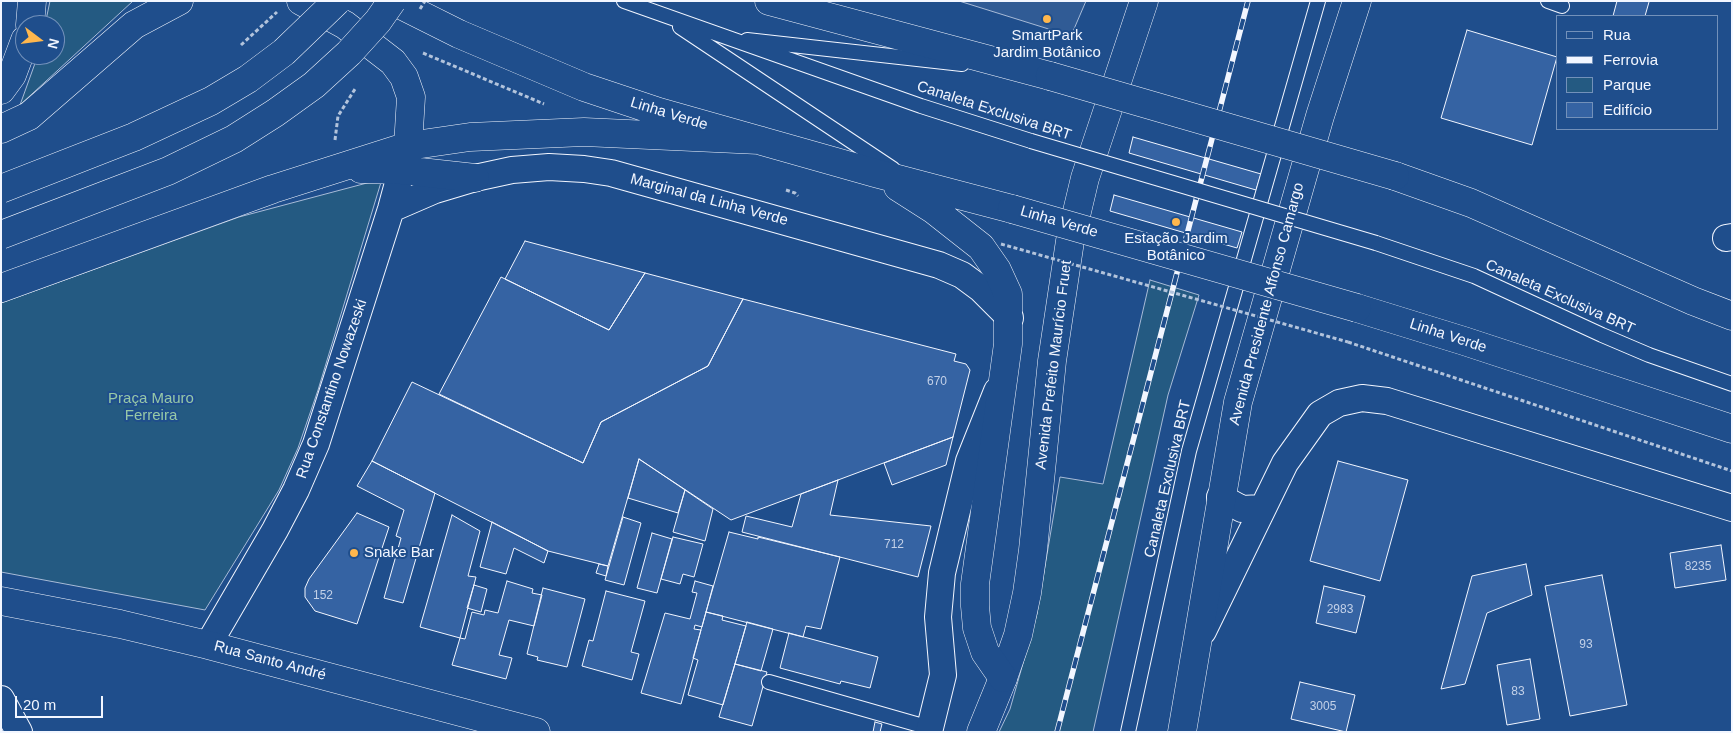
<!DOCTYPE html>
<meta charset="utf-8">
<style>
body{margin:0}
#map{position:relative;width:1733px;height:733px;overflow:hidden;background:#1f4e8c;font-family:Helvetica,sans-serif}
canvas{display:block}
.frame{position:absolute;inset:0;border:2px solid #f2f6ff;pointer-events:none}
.legend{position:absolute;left:1556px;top:15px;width:162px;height:115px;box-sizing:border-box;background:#1f4e8c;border:1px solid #7391ba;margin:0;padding:6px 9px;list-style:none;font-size:15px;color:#f2f6ff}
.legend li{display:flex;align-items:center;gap:10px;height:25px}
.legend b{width:25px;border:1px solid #7391ba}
.north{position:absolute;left:15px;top:15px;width:50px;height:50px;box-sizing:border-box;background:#1f4e8c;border:1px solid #7391ba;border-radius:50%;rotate:105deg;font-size:14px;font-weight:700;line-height:20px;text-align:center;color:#f2f6ff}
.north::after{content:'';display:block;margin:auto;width:18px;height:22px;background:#ffb74d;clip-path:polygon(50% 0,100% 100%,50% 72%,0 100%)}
.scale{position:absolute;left:15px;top:696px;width:88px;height:22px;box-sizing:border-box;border:2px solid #f2f6ff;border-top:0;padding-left:6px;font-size:15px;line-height:18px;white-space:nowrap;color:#f2f6ff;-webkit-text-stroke:4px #1f4e8c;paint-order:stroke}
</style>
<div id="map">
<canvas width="1733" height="733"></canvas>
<div class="frame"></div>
<ul class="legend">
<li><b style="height:6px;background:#1f4e8c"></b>Rua</li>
<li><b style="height:6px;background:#f2f6ff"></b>Ferrovia</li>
<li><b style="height:14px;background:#245a82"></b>Parque</li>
<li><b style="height:14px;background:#3563a3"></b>Edifício</li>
</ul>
<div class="north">N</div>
<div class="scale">20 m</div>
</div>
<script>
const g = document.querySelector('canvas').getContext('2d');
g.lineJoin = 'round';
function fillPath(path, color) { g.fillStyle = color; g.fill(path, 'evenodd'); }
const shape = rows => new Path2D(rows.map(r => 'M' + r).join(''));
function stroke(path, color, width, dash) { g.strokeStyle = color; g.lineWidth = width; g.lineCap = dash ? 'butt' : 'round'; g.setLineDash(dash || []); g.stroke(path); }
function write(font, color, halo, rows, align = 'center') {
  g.font = font + ' Helvetica,sans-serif'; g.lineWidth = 4; g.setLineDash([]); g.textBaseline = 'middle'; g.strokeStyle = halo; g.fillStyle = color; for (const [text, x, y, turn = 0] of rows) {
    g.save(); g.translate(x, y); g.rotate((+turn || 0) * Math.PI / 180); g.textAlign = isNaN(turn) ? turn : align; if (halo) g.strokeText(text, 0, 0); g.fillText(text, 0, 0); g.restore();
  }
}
const green = shape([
 [50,1,133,1,20,105,38,55,55,55,55,25,45,25,50,1],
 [382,179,318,390,298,448,279,490,205,610,1,572,1,303,239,217,382,179],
 [1150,280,1199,295,1168,395,1093,732,999,732,1010,709,1037,614,1060,477,1103,484,1150,280]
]);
const parking = shape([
 [959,1,1086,1,1071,36,959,1]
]);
const building = shape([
 [1617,1,1648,1,1649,2,1645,16,1613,16,1617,1],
 [1467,30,1557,57,1532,145,1441,118,1467,30],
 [1133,137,1261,174,1256,190,1129,153,1133,137],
 [1114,195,1242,232,1237,248,1110,211,1114,195],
 [525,241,645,273,609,330,505,279,525,241],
 [645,273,743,299,708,366,601,422,583,463,439,394,501,277,609,330,645,273],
 [743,299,956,354,954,361,966,364,970,370,953,437,731,520,639,459,608,566,548,551,372,461,412,382,583,463,601,422,708,366,743,299],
 [953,437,946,465,892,485,884,463,953,437],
 [639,459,685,490,678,513,628,498,639,459],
 [372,461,435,493,403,603,384,598,401,538,396,536,404,510,357,486,372,461],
 [1338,461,1408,480,1380,581,1310,561,1338,461],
 [838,480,830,515,931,526,918,577,742,532,746,516,792,527,801,494,838,480],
 [685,490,713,509,705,541,673,532,685,490],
 [357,513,389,527,357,624,315,611,305,597,305,588,309,579,357,513],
 [452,515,480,531,468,576,476,577,460,638,420,627,452,515],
 [623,517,641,523,624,585,605,580,623,517],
 [492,522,548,551,544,563,514,548,506,574,480,567,492,522],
 [729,532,758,539,758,537,840,557,821,629,806,626,803,637,706,612,729,532],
 [652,533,672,539,657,593,637,588,652,533],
 [673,537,703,544,694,577,683,574,680,584,661,579,673,537],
 [1721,545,1726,580,1675,588,1670,553,1721,545],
 [599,564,608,566,606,576,596,573,599,564],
 [1526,564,1532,595,1487,613,1465,684,1441,689,1472,576,1526,564],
 [1602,575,1627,705,1570,716,1545,586,1602,575],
 [507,581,533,589,532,593,542,595,534,626,509,620,499,655,512,658,506,679,452,665,460,638,465,639,472,612,484,615,485,610,498,613,507,581],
 [695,581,713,586,702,627,695,625,694,629,701,630,681,704,641,693,665,613,690,619,697,593,692,592,695,581],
 [474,585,487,589,481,612,467,608,474,585],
 [1324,586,1365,596,1356,633,1316,623,1324,586],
 [543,588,585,599,567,667,537,660,538,657,527,654,543,588],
 [606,591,645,601,631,652,639,654,632,680,582,666,589,640,593,641,606,591],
 [706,612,723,616,722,620,746,626,723,705,688,695,698,660,693,658,706,612],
 [747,622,773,629,761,671,735,664,747,622],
 [789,633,878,657,870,688,841,681,840,684,780,668,789,633],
 [1530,659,1540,719,1507,725,1497,665,1530,659],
 [735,664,767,672,752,726,719,717,735,664],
 [1300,682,1355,695,1346,732,1291,719,1300,682],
 [875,722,882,724,880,732,873,732,875,722]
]);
const path = shape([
 [241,45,277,12],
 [423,53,544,104],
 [335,140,338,116,355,89],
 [786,190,795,193,798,196],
 [1348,342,1732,471]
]);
const lane = shape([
 [624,1,921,106,1031,141],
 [1548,1,1562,6],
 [680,27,893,169],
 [747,40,962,64],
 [1376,243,1474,276,1602,335,1649,355,1732,384],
 [769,682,930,728],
 [1128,732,1189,451,1318,1]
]);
const street = shape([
 [391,209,435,190,475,178,512,170,549,167,584,169,611,173,939,265,962,275,981,289,1010,318],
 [1726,238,1732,237],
 [1220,497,1242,509,1262,508],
 [1203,631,1285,463,1320,414,1339,403,1362,398,1387,401,1732,508],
 [208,645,275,530,296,490,316,444,391,209,407,150],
 [1,699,19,732],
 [929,732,943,675,938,617,942,573,969,461,997,391]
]);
const secondary = shape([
 [1,601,120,624,208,645,536,732]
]);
const primary = shape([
 [981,732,1003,678,1018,635,1027,593,1033,550,1052,361,1070,241,1085,178,1144,1],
 [1182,732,1238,402,1320,116,1357,1]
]);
const highway = shape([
 [301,1,345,25,393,62,404,77,411,97,408,146],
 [393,1,459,34,584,87,659,112,875,173,1012,209],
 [769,1,1050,76],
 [30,25,32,1],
 [1,90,12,75,25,40],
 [1,129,29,116,134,25,179,1],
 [361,169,402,170,475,178],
 [1395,176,1471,203,1693,301,1732,316],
 [898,187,934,210,981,247,997,270,1008,294,1008,344,975,584,975,606,977,628,985,652,1003,678],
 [1,288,273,189,408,146,470,137,584,132,759,140],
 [1357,308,1464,341,1732,429]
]);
const rail = shape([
 [1057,732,1248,1]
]);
const pathBridge = shape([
 [420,9,425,1],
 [1001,244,1348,342]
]);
const laneBridge = shape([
 [1031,141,1376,243]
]);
const highwayBridge = shape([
 [1050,76,1395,176],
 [1,189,134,137,211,101,248,79,284,52,337,1],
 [1012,209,1357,308],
 [1,235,168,171,234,139,275,113,314,85,349,53,378,21,392,1]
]);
const markers = [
 [1047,19,5,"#ffb74d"],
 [1176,222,5,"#ffb74d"],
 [354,553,5,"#ffb74d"]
];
const numberNames = [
 ["670",937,382],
 ["712",894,545],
 ["8235",1698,567],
 ["152",323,596],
 ["2983",1340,610],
 ["93",1586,645],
 ["83",1518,692],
 ["3005",1323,707]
];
const poiNames = [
 ["SmartPark",1047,36],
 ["Jardim Botânico",1047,53],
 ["Estação Jardim",1176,239],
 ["Botânico",1176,256],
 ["Snake Bar",364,553,"left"]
];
const streetNames = [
 ["Canaleta Exclusiva BRT",994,111,18],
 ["Linha Verde",669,114,17],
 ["Marginal da Linha Verde",709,200,15],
 ["Linha Verde",1059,222,16],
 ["Canaleta Exclusiva BRT",1560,297,24],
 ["Avenida Presidente Affonso Camargo",1267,304,-75],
 ["Linha Verde",1448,336,18],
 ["Avenida Prefeito Maurício Fruet",1054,365,-83],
 ["Rua Constantino Nowazeski",332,389,-71],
 ["Canaleta Exclusiva BRT",1168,479,-77],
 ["Rua Santo André",270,661,15]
];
const parkNames = [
 ["Praça Mauro",151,399],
 ["Ferreira",151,416]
];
fillPath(green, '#245a82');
stroke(green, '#a8bbd7', 1);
fillPath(parking, '#305b95');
stroke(parking, '#a8bbd7', 1);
fillPath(building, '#3563a3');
stroke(building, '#f2f6ff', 1);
stroke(lane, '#f2f6ff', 16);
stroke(street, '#f2f6ff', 28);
stroke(secondary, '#f2f6ff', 29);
stroke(primary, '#f2f6ff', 29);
stroke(highway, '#f2f6ff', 29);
stroke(path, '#b3c4dc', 3, [4, 2.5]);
stroke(lane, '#1f4e8c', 14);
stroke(street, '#1f4e8c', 26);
stroke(secondary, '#1f4e8c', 28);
stroke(primary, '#1f4e8c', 28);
stroke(highway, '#1f4e8c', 28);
stroke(rail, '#f2f6ff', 5.5);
stroke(rail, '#1f4e8c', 4, [11]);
stroke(laneBridge, '#f2f6ff', 16, []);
stroke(highwayBridge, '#f2f6ff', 29, []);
stroke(pathBridge, '#b3c4dc', 3, [4, 2.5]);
stroke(laneBridge, '#1f4e8c', 14);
stroke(highwayBridge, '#1f4e8c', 28);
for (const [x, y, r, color] of markers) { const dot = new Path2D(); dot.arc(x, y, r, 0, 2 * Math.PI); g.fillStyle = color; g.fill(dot); stroke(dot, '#1f4e8c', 2); }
write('12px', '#c3d1e8', null, numberNames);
write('15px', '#f2f6ff', '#1f4e8c', poiNames);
write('15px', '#f2f6ff', '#1f4e8c', streetNames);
write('15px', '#97c8a6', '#1f4e8c', parkNames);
</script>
